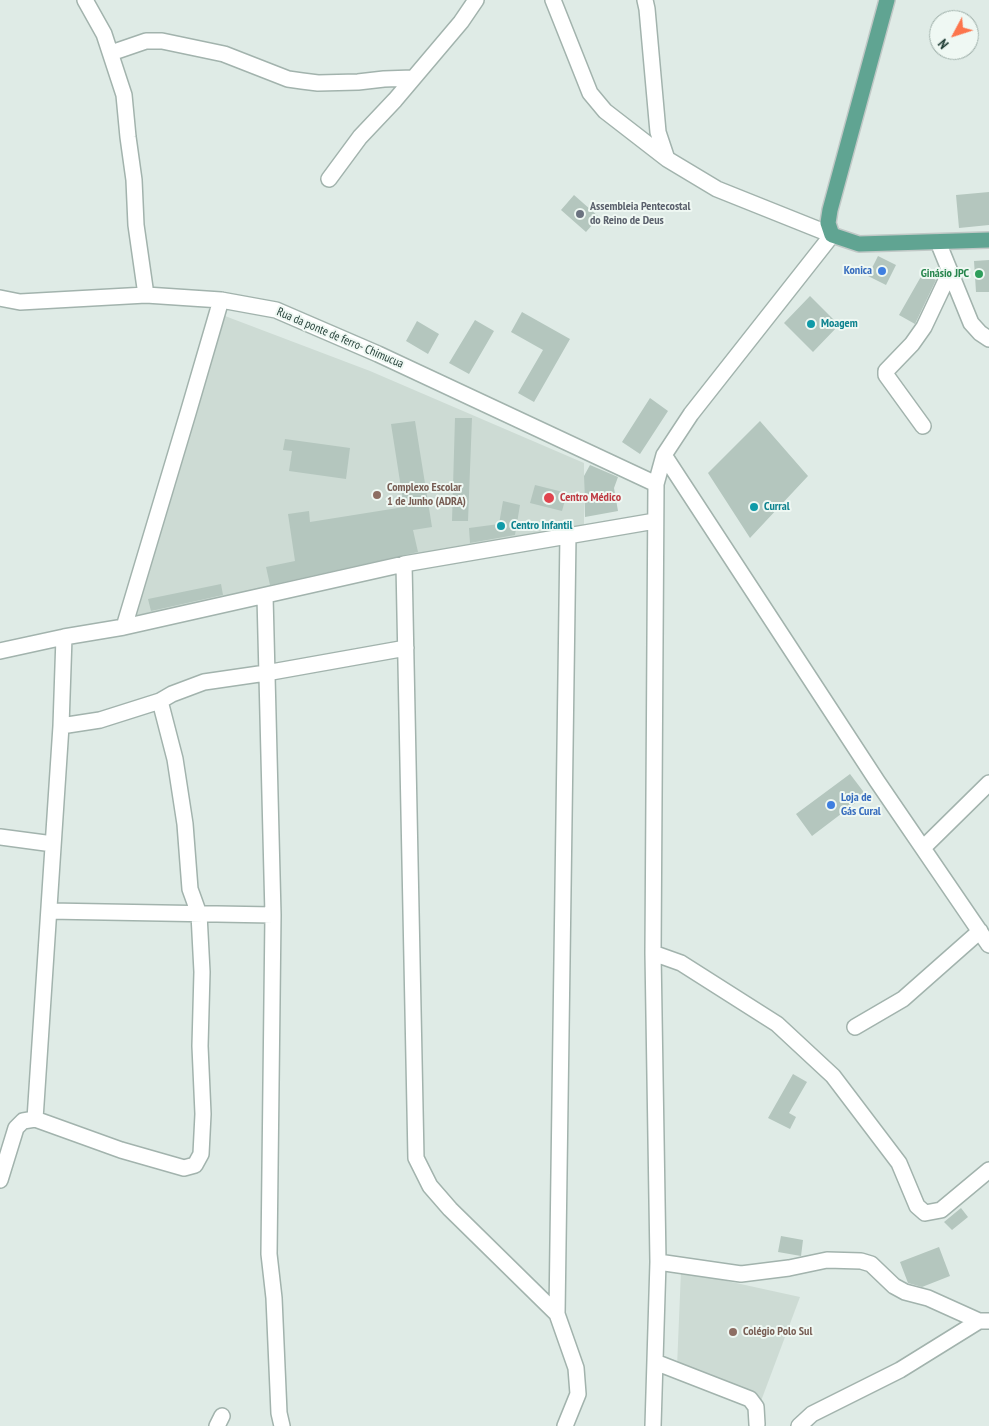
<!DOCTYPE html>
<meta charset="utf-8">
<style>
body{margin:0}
#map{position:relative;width:989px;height:1426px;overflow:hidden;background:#dfebe6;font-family:"PT Sans Narrow",sans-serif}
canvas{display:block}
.north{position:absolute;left:929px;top:10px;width:50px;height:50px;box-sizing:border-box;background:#eff8f3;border:1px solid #9cada7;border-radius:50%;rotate:230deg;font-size:14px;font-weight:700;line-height:20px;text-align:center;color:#1f3c34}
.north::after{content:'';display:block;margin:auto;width:18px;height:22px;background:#fc754c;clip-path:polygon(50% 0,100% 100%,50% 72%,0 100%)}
</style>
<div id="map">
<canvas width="989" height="1426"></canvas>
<div class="north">N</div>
</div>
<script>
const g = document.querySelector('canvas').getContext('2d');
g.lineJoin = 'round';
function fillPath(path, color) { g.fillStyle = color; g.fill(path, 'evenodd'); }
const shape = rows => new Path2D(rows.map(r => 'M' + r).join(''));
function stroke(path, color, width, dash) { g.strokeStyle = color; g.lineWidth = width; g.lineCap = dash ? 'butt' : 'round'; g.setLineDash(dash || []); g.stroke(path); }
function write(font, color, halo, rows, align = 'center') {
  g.font = font + ' "PT Sans Narrow",sans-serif'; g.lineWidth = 4; g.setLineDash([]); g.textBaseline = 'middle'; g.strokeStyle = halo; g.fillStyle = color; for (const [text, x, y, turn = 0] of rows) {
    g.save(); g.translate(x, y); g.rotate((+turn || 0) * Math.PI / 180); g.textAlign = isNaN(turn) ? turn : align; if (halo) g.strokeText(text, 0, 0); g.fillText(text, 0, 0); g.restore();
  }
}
const built = shape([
 [225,316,370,371,584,463,584,526,419,556,133,616],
 [681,1271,800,1297,761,1401,677,1367]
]);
const building = shape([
 [989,192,989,225,959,228,956,195],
 [574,195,599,217,586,232,561,210],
 [878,256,896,265,886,285,868,276],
 [989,260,989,292,976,292,974,261],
 [923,273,936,280,915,324,899,315],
 [810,296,839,325,813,352,784,323],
 [522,312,570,339,534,402,518,393,543,350,511,332],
 [475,320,494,331,469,374,449,363],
 [417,321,439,334,428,354,406,341],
 [650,398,668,411,640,454,622,442],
 [455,418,472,418,468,521,452,521],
 [415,421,432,527,413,530,418,552,270,585,266,567,295,561,288,514,309,511,310,522,404,507,391,424],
 [760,421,808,476,750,538,708,473],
 [285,439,350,448,346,479,289,471,292,451,283,450],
 [590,465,618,477,614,488,618,511,585,517,584,476],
 [535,485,567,493,562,511,530,503],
 [503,501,520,505,515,535,470,543,469,528,499,524],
 [221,584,223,595,151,611,148,599],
 [850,774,866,795,812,836,796,814],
 [793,1074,807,1082,789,1113,796,1117,790,1129,768,1118],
 [961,1208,968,1217,952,1230,944,1222],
 [781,1236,803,1240,801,1256,778,1252],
 [939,1247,950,1276,922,1287,908,1283,900,1262]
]);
const minor = shape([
 [85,0,104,34,124,95,128,137,134,180,136,225,146,295],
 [553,0,590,93,605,111,667,159,717,189,832,235,691,414,664,455,656,484,653,953,658,1262,653,1426],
 [645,0,647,9,658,132,667,159],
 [111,53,146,41,162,41,224,54,288,79,302,81,318,83,358,82,384,79,413,78],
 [329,179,360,137,395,100,461,22,476,0],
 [938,242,971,323,980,333,989,339],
 [0,298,20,302,146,295,221,300,276,310,378,354,656,484],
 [923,426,886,375,886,371,912,344,924,327,950,272],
 [664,455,877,781,989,945],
 [404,564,416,1158,430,1186,450,1209,557,1314],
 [265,596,273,915,269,1254,274,1298,279,1413,282,1426],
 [124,627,188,413,221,300],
 [0,651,64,637,124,627,404,564,655,521],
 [61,726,100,720,160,701,172,694,204,682,266,673,406,648],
 [0,837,53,844],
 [923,848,989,783],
 [49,911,273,915],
 [653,953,681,963,777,1024,833,1076,899,1163,917,1206,925,1213,941,1210,989,1170],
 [855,1027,903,999,980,931],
 [35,1119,121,1150,184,1168,195,1165,201,1154,203,1114,200,1046,202,972,199,914,190,889,185,824,175,759,160,701],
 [0,1180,16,1128,23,1121,35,1119,61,726,64,637],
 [658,1262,741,1274,789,1268,827,1260,861,1261,871,1264,894,1286,905,1292,928,1298,979,1321,989,1321],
 [655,1362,750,1399,756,1407,757,1424],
 [217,1426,222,1416],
 [565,1426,578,1394,576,1368,557,1314,568,535],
 [799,1426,812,1414,900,1370,979,1321]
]);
const major = shape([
 [887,0,830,210,828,223,832,235,859,244,989,240]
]);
const markers = [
 [580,214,5,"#6b7280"],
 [882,271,5,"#3f7fe0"],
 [979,274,5,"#2e9e5b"],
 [811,324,5,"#0f9aa8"],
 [377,495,5,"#8d6e63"],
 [549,498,6,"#e0444e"],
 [754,507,5,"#0f9aa8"],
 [501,526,5,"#0f9aa8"],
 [831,805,5,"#3f7fe0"],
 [733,1332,5,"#8d6e63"]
];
const worshipNames = [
 ["Assembleia Pentecostal",590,207],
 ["do Reino de Deus",590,221]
];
const shopNames = [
 ["Konica",872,271],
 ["Loja de",841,798,"left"],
 ["Gás Cural",841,812,"left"]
];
const leisureNames = [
 ["Ginásio JPC",969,274]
];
const cultureNames = [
 ["Moagem",821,324],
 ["Curral",764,507],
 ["Centro Infantil",511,526]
];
const streetNames = [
 ["Rua da ponte de ferro- Chimucua",340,338,23]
];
const educationNames = [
 ["Complexo Escolar",387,488],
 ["1 de Junho (ADRA)",387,502],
 ["Colégio Polo Sul",743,1332]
];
const healthNames = [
 ["Centro Médico",560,498]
];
fillPath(built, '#cddbd4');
fillPath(building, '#b4c6be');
stroke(minor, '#a2b3ad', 18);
stroke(major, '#c0c8c6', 18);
stroke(minor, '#fff', 15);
stroke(major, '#60a492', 15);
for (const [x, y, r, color] of markers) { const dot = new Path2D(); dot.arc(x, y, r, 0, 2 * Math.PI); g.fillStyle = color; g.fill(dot); stroke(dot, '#eff8f3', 2); }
write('bold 12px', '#5b616d', '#eff8f3', worshipNames, 'left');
write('bold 12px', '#366cbe', '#eff8f3', shopNames, 'right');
write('bold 12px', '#27864d', '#eff8f3', leisureNames, 'right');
write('bold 12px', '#0d838f', '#eff8f3', cultureNames, 'left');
write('12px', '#1f3c34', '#eff8f3', streetNames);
write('bold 12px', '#785e54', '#eff8f3', educationNames, 'left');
write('bold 12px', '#be3a42', '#eff8f3', healthNames, 'left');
</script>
